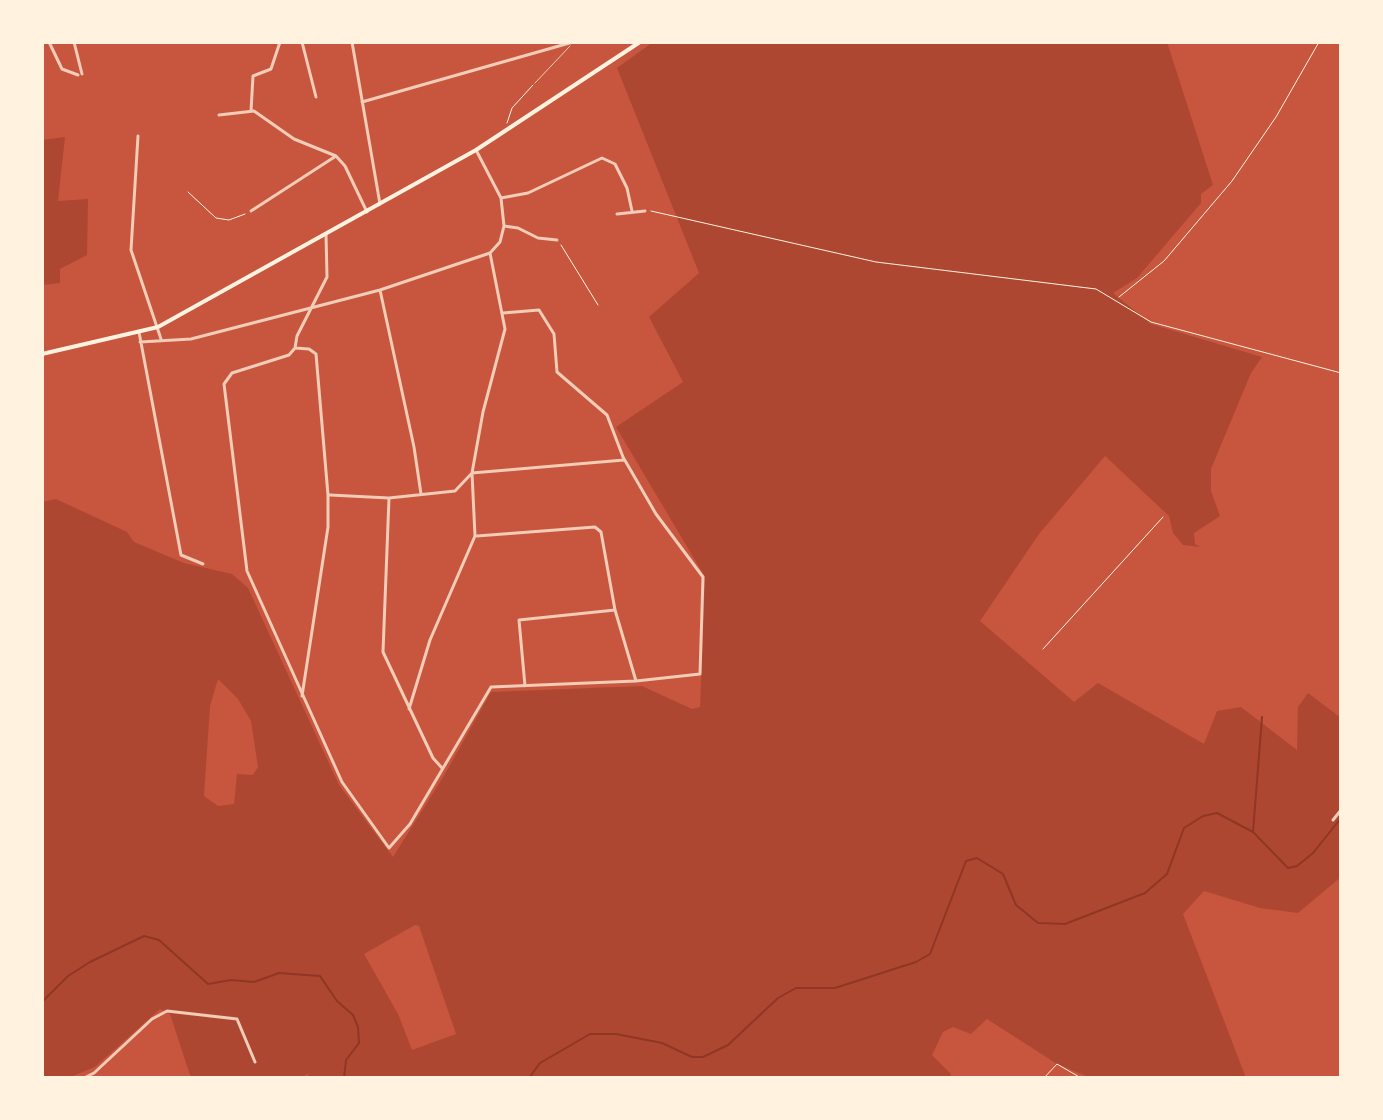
<!DOCTYPE html>
<style>
body{margin:0}
#map{position:relative;width:1383px;height:1120px;overflow:hidden;background:#c8553d;font-family:"Titillium Web",sans-serif}
canvas{display:block}
.frame{position:absolute;inset:0;border:44px solid #fff3e0;pointer-events:none}
</style>
<div id="map">
<canvas width="1383" height="1120"></canvas>
<div class="frame"></div>
</div>
<script>
const g = document.querySelector('canvas').getContext('2d');
g.lineJoin = 'round';
function fillPath(path, color) { g.fillStyle = color; g.fill(path, 'evenodd'); }
const shape = rows => new Path2D(rows.map(r => 'M' + r).join(''));
function stroke(path, color, width, dash) { g.strokeStyle = color; g.lineWidth = width; g.lineCap = dash ? 'butt' : 'round'; g.setLineDash(dash || []); g.stroke(path); }
const green = shape([
 [653,42,1167,42,1213,185,1201,194,1201,203,1137,278,1113,293,1151,324,1262,357,1251,373,1211,469,1211,491,1220,516,1194,533,1195,544,1200,547,1183,545,1173,533,1169,516,1105,456,1039,534,980,621,1074,702,1098,683,1204,744,1217,711,1241,707,1297,750,1298,707,1308,693,1341,718,1341,877,1298,913,1260,908,1204,891,1183,914,1246,1078,1091,1078,1057,1064,987,1019,971,1034,953,1027,943,1032,932,1055,951,1074,950,1078,307,1078,309,1073,301,1078,191,1078,170,1014,160,1009,95,1067,68,1078,42,1078,42,502,56,499,127,532,134,542,184,563,232,574,248,588,339,785,393,857,445,774,491,692,642,686,692,709,700,707,705,577,616,427,683,382,649,317,699,273,617,68],
 [218,679,238,699,251,721,258,767,253,775,237,774,234,804,218,806,204,796,210,706],
 [415,925,419,926,456,1034,412,1050,398,1014,364,954],
 [65,137,58,201,88,199,87,255,60,269,60,283,42,285,42,140]
]);
const stream = shape([
 [1253,832,1262,717],
 [42,1002,68,976,90,962,144,936,159,940,208,984,231,980,254,982,279,973,320,976,337,1001,353,1015,358,1027,359,1043,346,1060,344,1078],
 [529,1078,540,1063,590,1034,616,1034,662,1043,692,1057,703,1057,728,1045,778,998,796,988,835,988,916,962,930,954,966,861,977,858,1003,874,1016,905,1038,923,1065,924,1145,893,1167,874,1184,828,1203,816,1217,813,1253,832,1288,868,1297,866,1313,853,1341,818]
]);
const path = shape([
 [507,123,512,108,533,85],
 [188,192,216,218,229,220,245,214],
 [651,211,876,262,1096,289,1151,322,1341,373],
 [561,245,598,305],
 [1119,297,1164,261,1232,181,1276,117,1319,42],
 [1043,649,1163,517],
 [1044,1078,1057,1064,1081,1078]
]);
const service = shape([
 [535,83,570,46]
]);
const minor = shape([
 [49,42,62,69,78,75],
 [74,42,82,74],
 [302,42,316,97],
 [352,42,380,204],
 [362,102,573,42],
 [251,111,253,76,271,69,280,42],
 [219,115,254,111,294,139,336,156,345,166,367,212],
 [138,136,131,250,161,339],
 [501,198,528,193,602,158,615,164,627,188,632,211],
 [251,211,336,156],
 [617,214,645,211],
 [504,226,518,228,538,238,557,240],
 [380,290,414,447,421,494],
 [139,332,181,555,203,564],
 [140,342,191,339,380,290,490,253,500,242,504,226,501,198,476,150],
 [295,348,289,355,232,373,224,384,247,571,342,782,389,848,410,824,491,687,636,681,700,674,703,577,656,514,623,457,607,415,557,372,554,334,539,310,503,313],
 [295,348,309,349,316,354,328,495,328,527,302,696],
 [295,348,297,336,327,277,326,234],
 [330,495,389,498,455,491,472,473,624,460],
 [389,498,383,652,433,758,442,768],
 [477,536,595,527,601,532,615,610,636,681],
 [525,686,519,620,615,610],
 [409,709,430,640,475,536,472,473,483,412,505,329,490,253],
 [1333,820,1341,810],
 [84,1078,94,1073,152,1019,167,1011,237,1019,255,1062]
]);
const secondary = shape([
 [42,354,158,327,476,150,640,42]
]);
fillPath(green, '#ae4732');
stroke(stream, '#8f3625', 2);
stroke(path, '#fff3e0', 1);
stroke(service, '#f1ccb7', 1);
stroke(minor, '#f1ccb7', 3);
stroke(secondary, '#fff3e0', 4);
</script>
